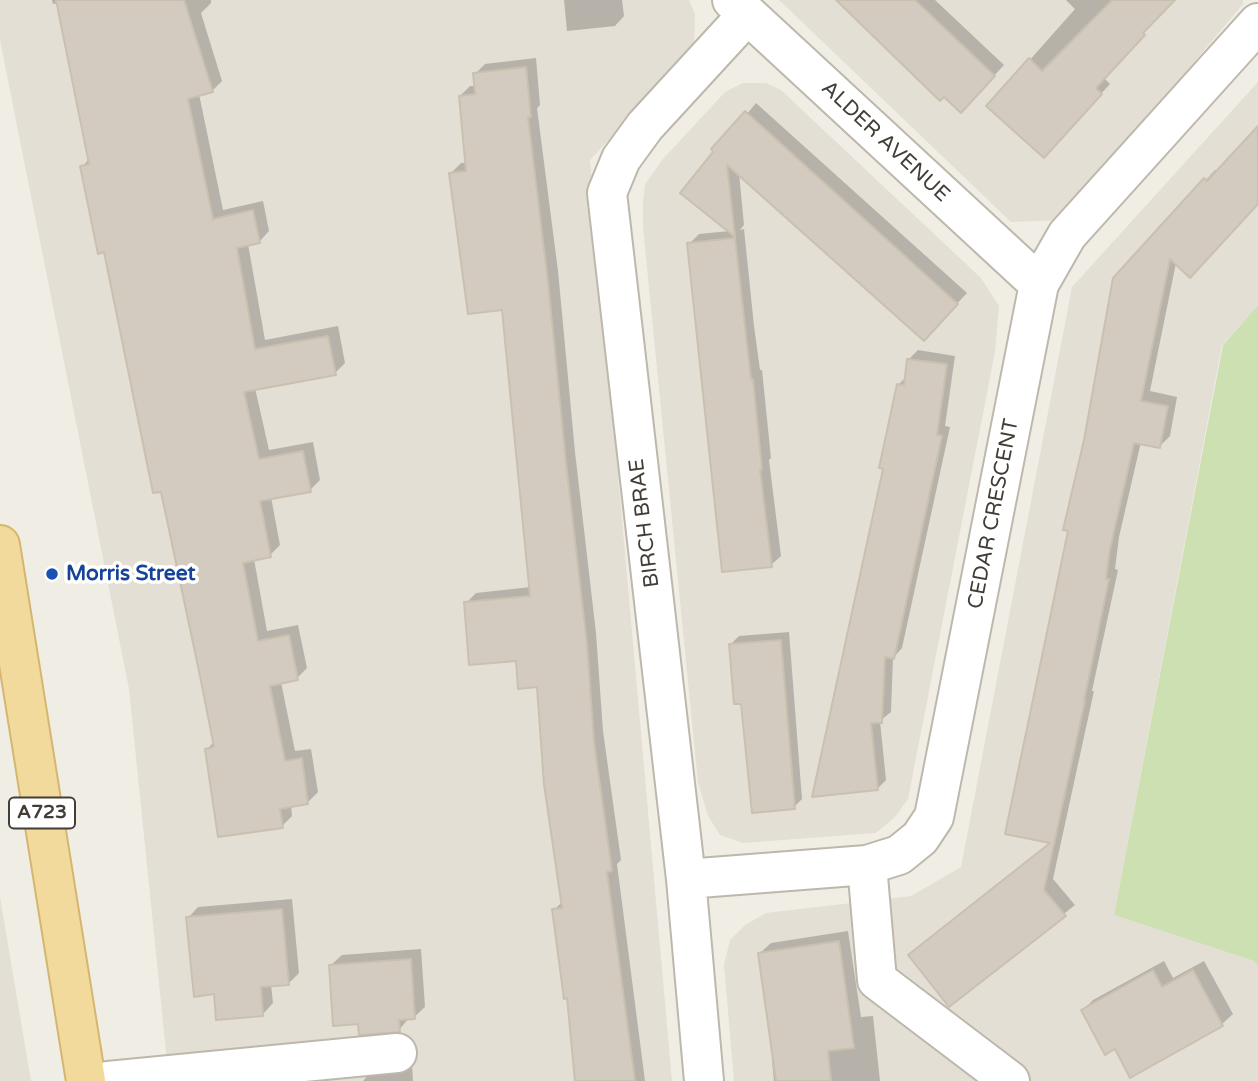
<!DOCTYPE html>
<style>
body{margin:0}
canvas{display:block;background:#f0ede5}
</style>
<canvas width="1258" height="1081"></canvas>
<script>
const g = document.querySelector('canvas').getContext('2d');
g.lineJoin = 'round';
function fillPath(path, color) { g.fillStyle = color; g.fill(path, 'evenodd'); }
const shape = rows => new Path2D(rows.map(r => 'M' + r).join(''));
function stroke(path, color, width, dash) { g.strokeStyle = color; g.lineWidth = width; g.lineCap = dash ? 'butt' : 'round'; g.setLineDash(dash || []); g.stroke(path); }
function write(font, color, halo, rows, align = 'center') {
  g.font = font + ' "Varela Round",sans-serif'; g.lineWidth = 7; g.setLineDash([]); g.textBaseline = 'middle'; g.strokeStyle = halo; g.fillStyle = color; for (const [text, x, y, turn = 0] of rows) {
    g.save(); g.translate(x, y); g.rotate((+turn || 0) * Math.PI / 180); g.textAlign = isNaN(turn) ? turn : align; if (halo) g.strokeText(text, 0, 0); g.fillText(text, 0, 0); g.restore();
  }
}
const residential = shape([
 [0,0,689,0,695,14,694,48,590,160,672,1081,169,1081,129,689,0,40],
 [779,0,1243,0,1243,4,1061,220,1011,222],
 [1258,82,1258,305,1222,345,1114,915,1254,961,1258,966,1258,1081,734,1081,724,965,730,940,745,925,766,913,911,896,961,867,1072,287],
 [743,83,766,83,781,90,981,278,999,306,995,352,908,799,895,817,876,833,743,843,720,835,708,816,698,783,643,227,643,202,645,184,663,159,725,92],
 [0,897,31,1081,0,1081]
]);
const green = shape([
 [1258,305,1258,966,1254,961,1114,915,1223,345]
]);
const shadow = shape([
 [52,0,211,0,211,3,201,13,222,81,212,91,199,94,223,210,263,201,269,231,259,242,248,244,265,340,338,326,345,363,335,373,255,388,269,450,313,442,320,480,310,490,271,497,280,545,270,555,254,559,267,631,298,625,307,668,297,678,281,682,295,751,311,749,318,792,307,803,291,805,292,816,282,826,207,749,215,741,163,490,105,250,82,167,89,159,59,3,53,4],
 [564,0,622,0,624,16,615,26,567,31],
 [838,0,935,0,1004,65,961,111],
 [1066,0,1173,0,1104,78,1110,84,1053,146,989,106,1075,9],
 [536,58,540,105,537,108,558,271,575,452,596,633,603,731,621,860,617,864,645,1081,577,1081,568,997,554,910,563,901,538,685,466,603,476,593,531,587,504,308,451,173,461,163,467,163,460,96,470,86,476,86,475,74,485,64],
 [756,103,967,293,934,328,739,173,744,225,740,230,744,229,754,326,760,370,762,370,771,458,769,460,781,556,771,565,689,244,699,234,730,231,683,192],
 [1258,128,1258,202,1176,263,1150,391,1177,397,1170,436,1160,446,1141,442,1119,537,1115,569,1118,570,1092,691,1094,691,1053,879,1075,905,950,1005,910,955,1051,842,1070,530,1085,440,1206,180,1215,170,1218,172],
 [918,350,955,356,945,426,950,427,902,648,893,658,891,712,880,721,886,780,877,789,815,795,885,468,898,385,907,376,909,359],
 [789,632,802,799,794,807,742,702,731,644,739,636],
 [292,899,299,973,289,983,271,985,273,1003,263,1014,215,993,188,918,198,907],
 [848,931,861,1017,873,1016,880,1081,774,1081,772,1061,775,1058,760,953,771,943],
 [421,949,425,1007,414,1017,409,1018,399,1030,331,965,342,955],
 [1164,961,1173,978,1204,961,1233,1014,1222,1024,1131,1075,1115,1047,1083,1010,1093,1000],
 [412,1064,413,1081,363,1081,373,1069]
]);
const building = shape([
 [56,0,184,0,213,92,188,99,213,219,253,210,260,243,237,248,255,349,328,336,336,375,244,392,259,459,303,451,311,492,260,501,271,557,243,563,258,641,289,635,298,680,270,686,285,761,302,758,308,804,280,809,283,828,218,837,205,749,214,747,200,676,161,492,153,493,104,252,98,254,80,166,89,164,56,0],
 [836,0,915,0,995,76,961,113,944,97,940,101,836,0],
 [1112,0,1175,0,1143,33,1145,35,1096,88,1102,94,1044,158,986,106,1029,58,1042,71,1112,0],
 [526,67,531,117,528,117,548,282,566,463,587,644,594,742,612,871,607,872,635,1081,575,1081,567,998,564,999,552,909,562,908,544,784,537,687,518,689,516,661,469,665,464,602,530,596,502,310,468,314,449,173,466,171,459,96,475,94,473,73,526,67],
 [745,111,958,304,924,341,727,165,735,237,680,193,713,152,711,149,745,111],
 [1258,126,1258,204,1190,278,1170,259,1141,401,1168,406,1160,448,1134,443,1110,549,1106,579,1109,579,1084,701,1085,701,1044,890,1066,916,949,1007,908,955,1050,843,1005,834,1068,531,1063,530,1084,440,1113,278,1204,178,1207,181,1258,126],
 [735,238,746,336,751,379,753,379,762,470,760,470,772,567,722,572,687,243,735,238],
 [907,359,947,364,937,435,942,436,894,659,885,657,882,723,871,723,878,790,812,797,883,469,879,468,897,384,904,385,907,359],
 [781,640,795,809,752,813,741,704,734,704,729,644,781,640],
 [282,909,289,985,261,987,263,1016,216,1020,214,994,194,997,186,917,282,909],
 [839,941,854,1048,828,1051,831,1081,776,1081,758,953,839,941],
 [411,959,415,1019,399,1020,400,1032,359,1035,358,1024,333,1026,329,965,411,959],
 [1153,970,1162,987,1193,970,1223,1026,1130,1078,1115,1049,1105,1055,1081,1010,1153,970]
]);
const minor = shape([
 [732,0,1039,284],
 [867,865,877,980,1010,1081],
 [686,879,867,865,899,855,920,838,934,817,1039,284,1067,235,1258,23],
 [108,1081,397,1053],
 [704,1081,686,879,607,193,621,159,645,126,747,15]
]);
const major = shape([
 [0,545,86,1081]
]);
const markers = [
 [52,574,7,"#1a4fb4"]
];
const shields = [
 [42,813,66]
];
const shieldNames = [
 ["A723",42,813]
];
const streetNames = [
 ["ALDER AVENUE",885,142,43],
 ["CEDAR CRESCENT",994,514,-79],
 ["BIRCH BRAE",645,523,-97]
];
const transitNames = [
 ["Morris Street",66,574]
];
fillPath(residential, '#e4dfd4');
fillPath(green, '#cce0b2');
fillPath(shadow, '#0003');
fillPath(building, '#d3cbbf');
stroke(building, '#cac0b0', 2);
stroke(minor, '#beb7ac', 42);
stroke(major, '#d5b66f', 42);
stroke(minor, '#fff', 38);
stroke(major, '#f2da9d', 38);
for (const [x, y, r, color] of markers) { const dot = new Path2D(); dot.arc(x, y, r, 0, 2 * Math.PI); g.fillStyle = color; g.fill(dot); stroke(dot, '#fff', 2.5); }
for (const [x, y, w] of shields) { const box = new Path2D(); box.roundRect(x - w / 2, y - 15.5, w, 31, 5); g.fillStyle = '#fff'; g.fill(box); stroke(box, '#423d36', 2); }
write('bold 19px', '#423d36', null, shieldNames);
write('21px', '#423d36', '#fff', streetNames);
write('bold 21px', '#164399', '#fff', transitNames, 'left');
</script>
